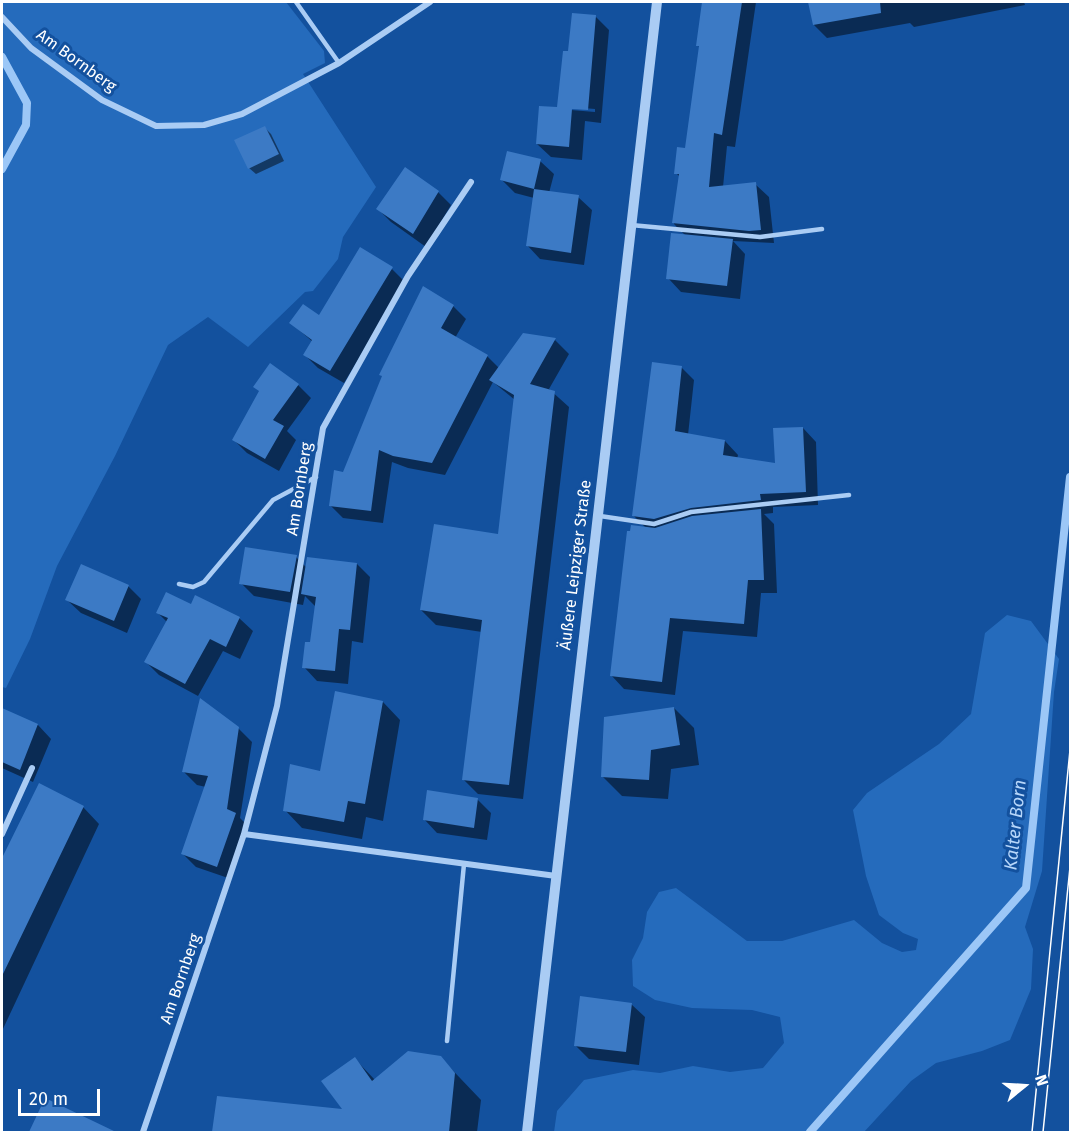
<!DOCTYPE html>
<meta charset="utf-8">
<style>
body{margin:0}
#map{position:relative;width:1072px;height:1134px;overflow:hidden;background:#13519e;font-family:"Fira Sans",sans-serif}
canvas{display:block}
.frame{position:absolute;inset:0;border:3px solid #fff;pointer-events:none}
.north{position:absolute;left:994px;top:1056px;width:60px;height:60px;-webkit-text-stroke:4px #13519e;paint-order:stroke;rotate:72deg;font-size:16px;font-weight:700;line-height:24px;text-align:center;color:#fff}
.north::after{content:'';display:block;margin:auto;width:21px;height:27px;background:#fff;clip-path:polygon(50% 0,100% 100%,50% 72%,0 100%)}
.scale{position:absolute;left:18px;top:1089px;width:82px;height:27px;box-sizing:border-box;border:3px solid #fff;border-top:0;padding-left:8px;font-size:18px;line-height:21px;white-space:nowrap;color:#fff;-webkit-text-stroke:4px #13519e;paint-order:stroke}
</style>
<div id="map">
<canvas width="1072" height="1134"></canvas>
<div class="frame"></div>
<div class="north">N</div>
<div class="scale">20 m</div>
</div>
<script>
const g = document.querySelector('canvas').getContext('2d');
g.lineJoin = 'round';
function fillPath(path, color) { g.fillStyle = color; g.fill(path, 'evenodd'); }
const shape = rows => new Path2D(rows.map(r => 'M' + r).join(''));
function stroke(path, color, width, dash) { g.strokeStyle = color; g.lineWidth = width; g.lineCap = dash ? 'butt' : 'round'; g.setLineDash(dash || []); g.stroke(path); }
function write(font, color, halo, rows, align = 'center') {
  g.font = font + ' "Fira Sans",sans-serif'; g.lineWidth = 6; g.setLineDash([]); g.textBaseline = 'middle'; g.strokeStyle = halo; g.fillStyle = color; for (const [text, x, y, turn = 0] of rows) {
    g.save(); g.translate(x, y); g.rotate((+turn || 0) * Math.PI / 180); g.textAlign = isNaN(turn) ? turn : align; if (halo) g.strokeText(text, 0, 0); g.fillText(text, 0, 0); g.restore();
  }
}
const green = shape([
 [2,2,286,2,324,51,325,63,303,74,376,187,343,237,338,259,313,291,305,292,248,347,208,317,168,345,115,456,57,566,30,639,6,688,2,687],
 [1007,615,1031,621,1059,659,1054,692,1042,871,1025,927,1033,949,1031,989,1010,1040,982,1051,936,1063,911,1081,864,1132,554,1132,557,1111,584,1080,633,1070,660,1073,693,1066,730,1072,763,1068,784,1043,780,1017,752,1010,692,1008,655,1000,633,986,632,960,643,938,647,912,659,892,676,888,747,941,782,941,854,920,882,943,902,952,916,950,918,939,903,933,879,915,866,876,853,810,867,793,939,744,971,714,985,633]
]);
const shadow = shape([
 [703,2,756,2,735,147,727,146,723,187,755,184,769,197,774,243,733,241,745,254,740,299,681,292,668,278,686,236,674,224,680,177,676,173,686,150,701,48,697,45],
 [810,2,1024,2,1025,5,914,27,910,23,827,38,814,25],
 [596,17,609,30,601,123,585,121,582,160,551,157,537,144,558,109,569,52],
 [571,107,595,109,595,112,571,110],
 [265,128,271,134,284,161,256,174,249,168],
 [540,161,554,174,549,193,578,197,592,210,584,265,540,259,527,245,534,198,515,193,502,180],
 [438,192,451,205,426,247,391,222,378,209],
 [392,269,405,282,344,383,318,368,305,355,313,342,291,323,319,318],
 [424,288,453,306,466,319,455,338,487,356,499,368,555,340,569,354,549,389,569,407,523,799,478,794,463,779,482,632,436,625,421,610,499,536,515,400,493,382,445,475,408,468,392,462,383,523,343,518,330,505],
 [681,367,694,380,688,435,725,441,738,455,737,459,777,465,803,428,816,442,818,505,773,507,773,513,764,514,774,524,777,593,761,593,757,637,683,631,675,695,624,689,611,675,647,529,634,516],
 [298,385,311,398,287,431,296,440,279,471,247,453,234,440],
 [296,557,307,568,357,564,370,577,363,643,352,641,348,684,317,681,304,667,312,644,316,607,305,596,303,605,254,596,241,583],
 [128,586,141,599,127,633,81,613,67,600],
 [192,606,239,618,253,631,240,659,223,651,198,696,159,675,146,662,167,622,157,612],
 [383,702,400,720,383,821,366,817,362,839,302,828,285,810],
 [674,708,694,728,699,765,671,769,668,799,622,796,602,776],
 [2,710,38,725,51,739,33,782,2,768],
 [238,728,252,742,240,818,249,827,231,879,196,867,183,854,206,787,197,785,184,772],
 [39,785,83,807,99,824,2,1031,2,862],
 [477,799,491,813,487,840,437,833,424,819],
 [631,1004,645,1017,639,1065,589,1059,576,1046],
 [440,1057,481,1100,477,1132,214,1132,219,1098,345,1111,355,1059,375,1080],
 [46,1100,92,1122,102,1132,31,1132]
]);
const stream = shape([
 [2,57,27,103,26,125,2,169],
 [810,1132,1026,888,1070,477]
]);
const building = shape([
 [702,2,742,2,722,135,714,133,709,187,756,182,761,230,749,231,672,223,679,174,674,174,677,147,685,148,699,46,696,46],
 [808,2,880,2,881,13,813,25],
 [572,13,596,15,588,110,572,109,569,147,536,144,539,106,557,107,563,51,568,51],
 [265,126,279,154,248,169,234,140],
 [507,151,541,159,534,189,500,180],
 [405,167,439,191,413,234,376,209],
 [534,189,579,195,571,253,526,246],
 [671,233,733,239,727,286,666,279],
 [360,247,393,267,330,371,303,355,312,340,289,323,303,304,319,315],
 [423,286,454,305,441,328,488,355,432,463,393,456,379,450,371,511,329,506,334,470,343,472,382,376,379,375],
 [523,333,556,338,530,384,555,391,509,785,462,780,482,620,420,610,434,524,498,534,514,395,489,380],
 [652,362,682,366,675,431,725,440,723,455,775,463,773,428,803,427,806,492,760,494,761,500,691,508,654,519,632,516],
 [270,363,299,384,273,420,284,426,265,459,232,440,259,391,253,387],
 [761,509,764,580,748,580,744,624,670,618,662,682,610,676,627,531,630,531,631,525,655,528,692,516],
 [245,547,297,555,290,592,239,584],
 [307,557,357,563,350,630,339,629,335,671,302,668,305,642,310,642,316,597,301,594],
 [81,564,129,585,114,621,65,600],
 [166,592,191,604,195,595,240,617,226,647,210,639,185,684,144,662,168,618,156,613],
 [335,691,383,701,365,804,348,801,344,822,283,811,290,764,320,771],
 [200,698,239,727,227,809,236,813,217,867,181,854,208,776,182,772],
 [674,707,680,745,651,750,649,780,601,777,604,717],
 [2,708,38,724,20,770,2,762],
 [39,783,84,806,2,976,2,858],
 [427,790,478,798,474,828,423,820],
 [580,996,632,1003,626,1052,574,1046],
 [408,1051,441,1056,455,1073,449,1132,212,1132,217,1096,342,1109,321,1081,355,1057,372,1081],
 [45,1098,116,1132,29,1132]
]);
const service = shape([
 [296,2,339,63],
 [631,225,760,237,822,229],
 [600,516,654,524,691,512,849,495],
 [179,584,193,587,204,582,273,500,316,477],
 [447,1041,464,864]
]);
const minor = shape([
 [2,17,31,48,102,100,156,126,204,125,242,114,339,63,430,2],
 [2,834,32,768],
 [244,834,556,876],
 [143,1132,244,834,277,706,323,428,408,276,471,182]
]);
const tertiary = shape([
 [527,1132,657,2]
]);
const tram = shape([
 [1032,1132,1070,750],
 [1043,1132,1070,867]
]);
const streetNames = [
 ["Am Bornberg",76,61,36],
 ["Am Bornberg",300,489,-81],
 ["Äußere Leipziger Straße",576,565,-83],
 ["Am Bornberg",181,979,-71]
];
const waterNames = [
 ["Kalter Born",1016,825,-84]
];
fillPath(green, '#256bbc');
fillPath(shadow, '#0007');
stroke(stream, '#9cc7f7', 8);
fillPath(building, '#3c7ac5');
stroke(service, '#aaccf4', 4.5);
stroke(minor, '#aaccf4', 6);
stroke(tertiary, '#aaccf4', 10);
stroke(tram, '#fff', 1.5);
write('16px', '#fff', '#13519e', streetNames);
write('italic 18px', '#b6d6fa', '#13519e', waterNames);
</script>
